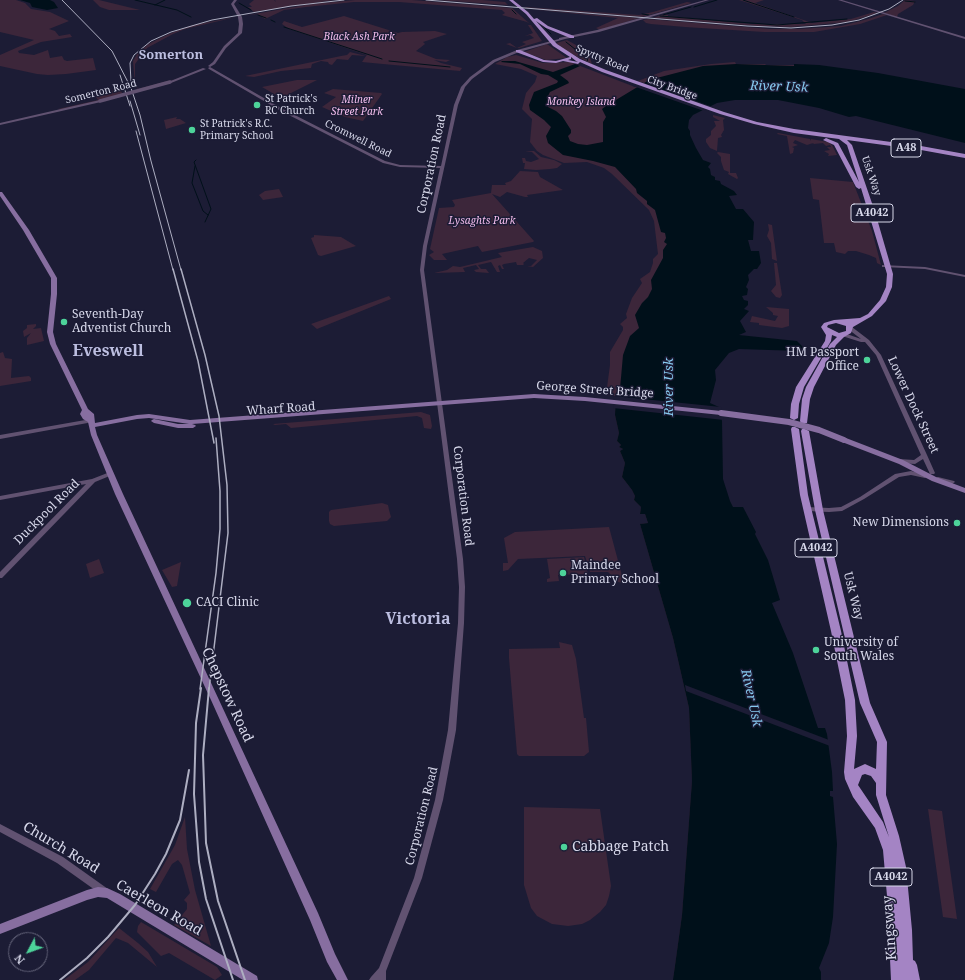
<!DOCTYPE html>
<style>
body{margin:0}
#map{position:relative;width:965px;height:980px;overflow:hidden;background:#1c1c35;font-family:"Noto Serif",serif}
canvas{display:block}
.north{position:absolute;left:8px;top:932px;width:40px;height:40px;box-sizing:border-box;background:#1c1c35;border:1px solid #67677d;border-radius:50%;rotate:229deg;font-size:11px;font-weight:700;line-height:16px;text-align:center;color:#d7d8ea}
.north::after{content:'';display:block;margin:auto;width:14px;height:18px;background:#4dd39a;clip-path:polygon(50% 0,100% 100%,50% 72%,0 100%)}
</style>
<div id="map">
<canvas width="965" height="980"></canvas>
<div class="north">N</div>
</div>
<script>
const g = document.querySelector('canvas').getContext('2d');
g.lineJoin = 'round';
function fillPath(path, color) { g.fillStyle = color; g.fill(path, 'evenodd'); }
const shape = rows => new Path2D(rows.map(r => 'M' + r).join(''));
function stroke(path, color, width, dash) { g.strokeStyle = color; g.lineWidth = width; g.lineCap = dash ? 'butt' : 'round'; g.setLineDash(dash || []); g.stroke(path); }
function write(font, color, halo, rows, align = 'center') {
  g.font = font + ' "Noto Serif",serif'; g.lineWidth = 3; g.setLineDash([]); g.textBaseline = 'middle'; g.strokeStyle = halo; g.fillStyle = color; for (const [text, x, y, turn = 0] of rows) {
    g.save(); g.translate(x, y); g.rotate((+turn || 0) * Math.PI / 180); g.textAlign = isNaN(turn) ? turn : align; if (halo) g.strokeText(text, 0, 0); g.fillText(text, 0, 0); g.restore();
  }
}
const green = shape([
 [0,0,16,0,25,3,31,9,50,12,69,21,49,29,55,31,59,36,70,34,72,37,41,42,18,51,19,53,34,55,48,50,50,58,62,56,64,60,67,61,93,58,96,70,66,74,48,75,37,74,0,66,0,55,34,40,0,32],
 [93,0,99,0,140,10,109,10,100,7],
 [254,0,274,0,276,2,275,0,334,0,254,12,248,7,252,7,249,4],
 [355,0,412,0,512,8,530,24,527,22,502,15,505,13,502,10,399,2,354,2,306,7,284,10,265,19,257,14,243,16,311,4],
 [437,0,482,0,505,2,508,5],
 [739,0,764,0,755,3,812,23,851,19,874,12,878,13,848,22,792,27,758,26,653,18,665,14,668,15,668,16,752,24,806,24,802,20],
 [905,0,915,1,913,5,898,14,897,17,884,13,898,6],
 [687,2,692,3,642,17,526,8,525,7,639,15,653,12],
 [528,9,639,18,600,30,596,28,618,18],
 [883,14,887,15,860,24,814,32,764,32,685,27,651,24,646,23,643,20,648,19,770,29,800,29,841,26,868,19],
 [344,16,398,33,402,32,435,31,447,34,423,42,425,44,416,51,436,59,450,60,446,62,434,60,441,63,462,68,460,71,383,64,362,62,366,56,352,55,348,60,337,59,332,65,329,64,328,62,321,61,312,64,311,68,281,71,254,77,245,76,341,56,347,55,350,52,366,56,367,55,289,29,282,24,284,21,302,27],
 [236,17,185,29,173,34,147,48,135,64,135,79,138,89,175,79,139,91,135,85,133,61,137,54,148,44,171,33,193,25],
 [528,25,531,25,542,41,519,48,517,48,506,44,510,43,517,48,526,44,522,42,534,38,530,35,525,36,533,33],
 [567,40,576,45,590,58,592,64,568,52,556,43],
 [547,44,567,58,546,60,524,52],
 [516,55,543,63,570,62,635,87,643,83,638,81,664,71,711,64,735,62,736,64,765,64,766,65,819,65,701,83,663,187,725,694,673,980,682,915,692,781,689,708,673,638,640,524,648,523,645,514,640,514,641,507,634,500,635,496,632,490,622,477,625,463,620,451,623,449,619,447,621,445,617,441,619,433,615,415,616,396,606,395,610,365,610,352,623,330,623,327,620,324,627,318,626,314,632,298,642,283,640,279,650,272,653,263,653,259,658,254,654,221,649,210,612,174,604,168,587,162,564,163,543,155,537,151,530,142,532,119,522,109,526,93,535,82,537,76,521,69,495,64,507,57],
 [297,80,317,80,281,98,262,87],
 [120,89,123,95,62,110,58,109,98,100,94,94],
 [333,89,381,93,382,94,363,121,345,117,322,107,336,97,324,93],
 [713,115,725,118,723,120,724,130,721,135,722,137,718,138,717,151,710,148,706,142,706,139,711,135,711,131,716,126,714,121,720,121,713,117],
 [177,117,176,119,180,119,186,123,166,129,164,120],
 [778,133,810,139,810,141,811,139,828,142,832,145,837,155,828,156,829,154,824,151,830,150,827,147,831,147,830,145,826,146,823,143,814,144,811,141,813,143,807,145,795,140,793,143,798,145,792,147,794,148,793,153,790,154,787,136,777,134],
 [525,151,534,151,541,157,554,160,562,164,557,168,550,169,536,170,524,169,525,163,523,163,522,158,525,158,526,161,531,162,539,159,532,152],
 [718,152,730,154,730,173,736,173,738,178,737,179,728,174,729,172,724,170,721,161,721,157,717,153],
 [520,171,538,172,540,177,563,190,527,195,528,197,525,197,507,192,500,197,492,194,534,241,533,242,482,252,478,246,442,254,447,260,434,260,429,255,434,252,430,249,439,208,454,207,455,205,452,200,491,193,492,185,506,185,505,183,511,181],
 [810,178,853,182,872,231,881,265,877,263,876,258,869,255,856,251,848,251,845,254,836,252,834,243,824,243,819,200,813,199],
 [279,189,283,197,263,200,259,195,265,191],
 [768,224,772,225,777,261,772,259,771,243,767,236,769,230],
 [314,235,341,237,356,246,321,256,318,255,311,238,314,237],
 [533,247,542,251,543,258,533,267,527,266,531,266,537,260,529,258,523,263,524,264,523,265,517,265,516,262,504,264,502,265,504,269,502,269,500,265,498,266,500,272,497,272,491,262,478,265,481,269,486,269,489,273,476,272,474,270,479,269,476,265,463,268,465,272,434,273,447,270,453,266,460,267,502,257,498,253],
 [774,263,777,263,782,295,780,298,776,297,771,291,776,285],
 [389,296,391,299,317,329,311,324],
 [766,307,789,309,789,326,782,328,759,325,759,323,750,322,752,316,775,321,778,316,773,315,773,313],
 [36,324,36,326,33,329,41,328,44,341,27,345,27,338,31,333,24,337,23,331,27,328,27,325],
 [3,352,5,358,12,359,11,378,29,376,31,378,31,381,0,386,0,353],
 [421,412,430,415,432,426,431,429,424,428,422,418,417,416,291,428,286,424,275,425,273,424],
 [382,503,388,505,389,510,391,517,387,521,334,526,330,524,329,521,329,512,331,510],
 [609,527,624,583,618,582,608,572,590,572,585,556,518,559,508,570,503,571,503,563,508,563,504,538,515,532],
 [584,557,588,574,558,575,559,581,547,582,547,579,550,578,547,559],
 [99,559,104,573,90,578,86,564],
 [181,562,177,586,172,587,162,570],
 [559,642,572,645,576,659,584,718,586,718,589,752,584,756,519,756,517,754,509,658,509,649,560,648],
 [524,807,600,809,611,886,609,896,606,905,600,912,590,920,582,924,568,926,552,924,537,916,531,908,524,885],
 [928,809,942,811,957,919,943,917],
 [185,817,187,849,195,890,211,946,174,925,187,909,187,903,184,900,190,893,182,865,178,860,172,864,156,892,150,889,175,845],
 [141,922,217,967,222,975,215,980,169,953,161,956,137,932,138,926],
 [119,928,138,943,148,952,157,967,128,943,116,938,89,970,75,980,64,980,88,962]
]);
const water = shape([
 [20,0,50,0,54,2,58,8,47,10,32,7,30,3],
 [502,61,515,61,553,72,575,64,580,66,560,75,568,81,569,83,550,92,547,98,548,107,556,111,562,116,571,130,571,133,568,136,570,141,578,144,587,145,603,142,603,122,606,117,602,109,606,106,649,80,703,66,736,64,794,66,794,64,819,65,878,73,965,89,965,143,856,116,849,117,819,108,778,100,735,100,717,103,693,115,689,120,688,128,690,131,690,135,696,148,703,160,711,163,708,167,710,169,711,175,715,177,715,180,720,181,721,184,734,191,737,195,729,196,736,209,743,209,754,222,753,240,748,240,751,251,759,251,761,263,757,269,754,269,748,275,749,280,746,287,748,289,747,295,742,296,744,300,748,301,748,305,744,309,749,311,740,321,746,332,739,335,797,341,803,347,799,351,739,349,729,353,715,370,716,380,710,403,719,407,722,421,723,479,730,501,733,507,743,507,756,532,755,534,768,560,780,600,772,603,793,653,818,728,825,728,827,734,832,772,833,791,830,791,830,796,833,797,837,844,833,917,829,943,819,968,821,972,821,980,673,980,682,915,692,781,689,708,673,638,640,524,648,523,645,514,640,514,641,507,634,500,635,496,632,490,622,477,625,463,620,451,623,449,619,447,621,445,617,441,619,433,615,415,616,393,620,389,623,355,630,336,639,328,635,315,642,303,648,297,652,289,651,280,663,258,663,250,667,244,664,242,666,238,665,233,661,232,655,210,647,204,647,201,637,193,636,189,615,167,593,161,563,155,548,143,546,136,551,127,544,120,530,110,529,105,534,92,557,83,558,81,548,75,541,74,520,64,501,62]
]);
const pier = shape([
 [641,82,713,107,704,111,633,86],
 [614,396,721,407,724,420,613,408],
 [685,685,829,740,830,746,686,691]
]);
const stream = shape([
 [135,0,177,10,191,17],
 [743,0,794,17],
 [905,1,915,2],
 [239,3,251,10],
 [155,5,165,0],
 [694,7,717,0],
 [512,10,516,14],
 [642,14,649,15],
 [258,15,266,18],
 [663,15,691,7],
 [660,16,777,25,847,19],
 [271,20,275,22],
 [284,27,382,59],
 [545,28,551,34],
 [566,42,585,57,588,60,587,61],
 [389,61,450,67],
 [196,160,194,162,211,209,205,222],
 [195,166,192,183,203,211,208,215]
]);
const tertiary = shape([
 [234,0,237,0,234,4,242,17,243,24,242,33,226,48,215,64,210,67,283,109,385,161,400,165,441,166,454,105,461,87,470,77,493,60,517,50,559,39,559,38,597,30,705,0,709,0,599,32,565,39,519,52,495,62,472,79,465,87,458,105,427,246,424,270,463,559,465,587,464,623,456,730,443,800,422,878,386,971,386,980,369,980,371,977,379,968,414,878,435,800,448,730,458,623,459,587,457,559,420,270,423,246,440,168,400,167,383,163,281,111,209,69,208,68,210,67,208,66,213,62,224,46,238,33,239,24,238,17,231,4,234,0],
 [838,0,842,0,965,37,965,39,838,0],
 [203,68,206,69,171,83,168,82,203,68],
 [100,100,102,101,101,102,0,125,0,123,100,100],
 [882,265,925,267,965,275,965,277,925,269,884,267,882,267,882,265],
 [848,327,852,327,869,340,881,355,927,455,935,473,934,474,930,474,923,459,915,464,899,463,896,461,899,459,914,460,921,455,876,355,865,342,861,342,842,336,841,335,844,333,861,339,848,329,848,327],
 [91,419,93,420,94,421,93,422,0,439,0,435,91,419],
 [911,471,927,475,928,476,925,478,911,475,899,477,864,499,842,511,829,512,807,511,804,509,807,507,829,508,841,507,860,497,895,474,911,471],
 [110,472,113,474,112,475,95,482,2,578,0,578,0,572,86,484,0,500,0,496,92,479,110,472],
 [938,477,954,481,955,482,952,484,936,480,935,479,936,478,938,477],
 [0,824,63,857,108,889,109,892,108,895,105,896,102,895,57,863,0,832,0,824]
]);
const secondary = shape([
 [0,192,2,192,29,230,57,278,57,294,53,332,56,344,88,409,94,414,95,423,137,415,149,414,190,420,534,394,585,397,721,411,724,413,721,415,585,401,534,398,192,424,195,425,196,426,193,428,178,428,154,423,151,421,152,420,154,419,178,424,189,424,149,418,137,419,95,427,97,435,123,494,219,700,318,913,335,954,348,980,337,980,327,962,310,920,211,700,115,494,91,435,88,422,83,419,80,414,82,410,50,344,47,332,51,294,51,278,23,230,0,196,0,192],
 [842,438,846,438,903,460,936,477,965,488,965,493,932,481,899,464,842,442,841,440,842,438],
 [98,887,107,888,120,894,257,976,258,980,243,980,107,898,98,897,87,900,0,934,0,924,87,890,98,887]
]);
const primary = shape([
 [509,0,513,0,528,12,534,19,537,18,548,26,574,36,574,38,570,38,546,28,536,21,557,44,580,59,606,70,724,112,757,122,794,129,921,146,965,154,965,158,921,150,847,140,852,145,875,212,893,274,892,287,886,301,872,316,853,327,851,333,844,337,836,345,814,387,810,399,807,423,801,423,800,421,802,399,806,387,830,344,837,337,832,335,831,341,804,387,799,404,798,418,794,420,790,418,791,404,796,387,825,341,826,335,821,327,824,323,834,320,860,318,868,314,880,300,886,287,887,274,861,188,859,189,856,187,834,145,823,140,826,138,838,143,859,182,847,145,839,139,794,133,754,124,720,114,602,72,580,62,578,64,563,61,556,63,543,62,516,52,516,50,520,50,544,60,556,61,570,57,553,46,526,14,509,0],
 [571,57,576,61,578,62,568,60,571,59,571,57],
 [836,323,846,326,846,331,839,333,827,327,828,325,836,323],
 [792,427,795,427,799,429,808,495,841,631,855,700,857,736,854,769,865,764,876,769,877,742,860,703,815,510,801,431,802,429,805,429,809,431,823,510,870,703,887,742,886,795,899,836,906,867,912,930,913,960,915,961,917,965,920,980,891,980,887,896,883,850,875,828,853,797,845,779,844,772,847,736,845,700,831,631,800,495,791,429,792,427],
 [865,774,871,776,876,783,876,795,889,837,883,822,858,785,862,775,865,774]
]);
const railFar2 = shape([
 [62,0,112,51,131,88,140,115,151,161,181,270],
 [426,0,747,26,791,28,832,25,859,20,889,9,903,0],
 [120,75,130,106],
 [131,82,130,63,134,55,151,41,171,32,212,20,291,6,344,0],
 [130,101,140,135],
 [136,131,173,270]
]);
const railFar1 = shape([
 [173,269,198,361,214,443],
 [181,269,205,355,219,416,227,485,228,533,209,689],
 [200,689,216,573,220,529,220,491,216,438]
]);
const rail = shape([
 [201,688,196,723,194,794,199,862,206,899,233,980],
 [209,688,203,755,206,843,218,901,245,980],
 [60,980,87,958,108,937,135,905,155,874,166,854,180,820,189,770]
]);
const tertiaryBridge = shape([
 [100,101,170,82]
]);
const secondaryBridge = shape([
 [721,413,789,422,819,430,844,440]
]);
const markers = [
 [257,105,4,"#4dd39a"],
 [192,130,4,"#4dd39a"],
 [64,322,4,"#4dd39a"],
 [867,360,4,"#4dd39a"],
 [957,523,4,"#4dd39a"],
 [563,573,4,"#4dd39a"],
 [187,603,5,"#4dd39a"],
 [816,650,4,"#4dd39a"],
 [564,847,4,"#4dd39a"]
];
const farParknames = [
 ["Black Ash Park",359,37],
 ["Milner",357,100],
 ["Street Park",357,112],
 ["Monkey Island",581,102],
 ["Lysaghts Park",482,221]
];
const farStreetnames = [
 ["Spytty Road",602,59,23],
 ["City Bridge",672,88,20],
 ["Somerton Road",101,92,-14],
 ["Cromwell Road",358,139,26],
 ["Usk Way",871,176,71]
];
const farPoinames = [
 ["St Patrick's",265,99],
 ["RC Church",265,111],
 ["St Patrick's R.C.",200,124],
 ["Primary School",200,136]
];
const shields = [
 [906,148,30],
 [872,213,42],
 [816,548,42],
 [891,877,42]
];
const shieldNames = [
 ["A48",906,148],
 ["A4042",872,213],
 ["A4042",816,548],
 ["A4042",891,877]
];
const streetNames = [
 ["Corporation Road",432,164,-78],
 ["George Street Bridge",595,390,4],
 ["Lower Dock Street",913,405,65],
 ["Wharf Road",281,409,-4],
 ["Corporation Road",463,496,83],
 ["Duckpool Road",47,512,-45],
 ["Usk Way",853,596,76],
 ["Corporation Road",422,816,-76]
];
const poiNames = [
 ["Seventh-Day",72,315],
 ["Adventist Church",72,329],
 ["HM Passport",859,353,"right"],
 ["Office",859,367,"right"],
 ["New Dimensions",949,523,"right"],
 ["Maindee",571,566],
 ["Primary School",571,580],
 ["CACI Clinic",196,603],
 ["University of",824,643],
 ["South Wales",824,657]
];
const farDistrictnames = [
 ["Somerton",171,55]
];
const waterNames = [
 ["River Usk",779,87,2],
 ["River Usk",669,387,-90],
 ["River Usk",751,698,78]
];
const nearStreetnames = [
 ["Chepstow Road",227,695,65],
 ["Church Road",61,848,31],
 ["Caerleon Road",159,908,30],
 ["Kingsway",890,928,-94]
];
const nearPoinames = [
 ["Cabbage Patch",572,847]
];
const districtNames = [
 ["Eveswell",108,351],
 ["Victoria",418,619]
];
fillPath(green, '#3c263a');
fillPath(water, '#00101a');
fillPath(pier, '#1c1c35');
stroke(stream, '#00101a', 1);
fillPath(tertiary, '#615271');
fillPath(secondary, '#876ea0');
fillPath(primary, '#a484c4');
stroke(railFar2, '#adaec1', 1);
stroke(railFar1, '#adaec1', 1.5);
stroke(rail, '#adaec1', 2);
stroke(tertiaryBridge, '#615271', 3.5);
stroke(secondaryBridge, '#876ea0', 6);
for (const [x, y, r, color] of markers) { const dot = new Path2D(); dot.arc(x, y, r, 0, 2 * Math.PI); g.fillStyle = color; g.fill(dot); stroke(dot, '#1c1c35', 1.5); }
write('italic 10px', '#f5bfee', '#1c1c35', farParknames);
write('10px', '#d7d8ea', '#1c1c35', farStreetnames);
write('10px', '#d7d8ea', '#1c1c35', farPoinames, 'left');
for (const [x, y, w] of shields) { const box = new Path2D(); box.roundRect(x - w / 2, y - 9, w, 18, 3); g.fillStyle = '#1c1c35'; g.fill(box); stroke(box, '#d7d8ea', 1); }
write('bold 11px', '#d7d8ea', null, shieldNames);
write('12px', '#d7d8ea', '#1c1c35', streetNames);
write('12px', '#d7d8ea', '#1c1c35', poiNames, 'left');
write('bold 13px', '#bcbee0', '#1c1c35', farDistrictnames);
write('italic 13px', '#87caf0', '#1c1c35', waterNames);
write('14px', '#d7d8ea', '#1c1c35', nearStreetnames);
write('14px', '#d7d8ea', '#1c1c35', nearPoinames, 'left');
write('bold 16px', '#bcbee0', '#1c1c35', districtNames);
</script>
